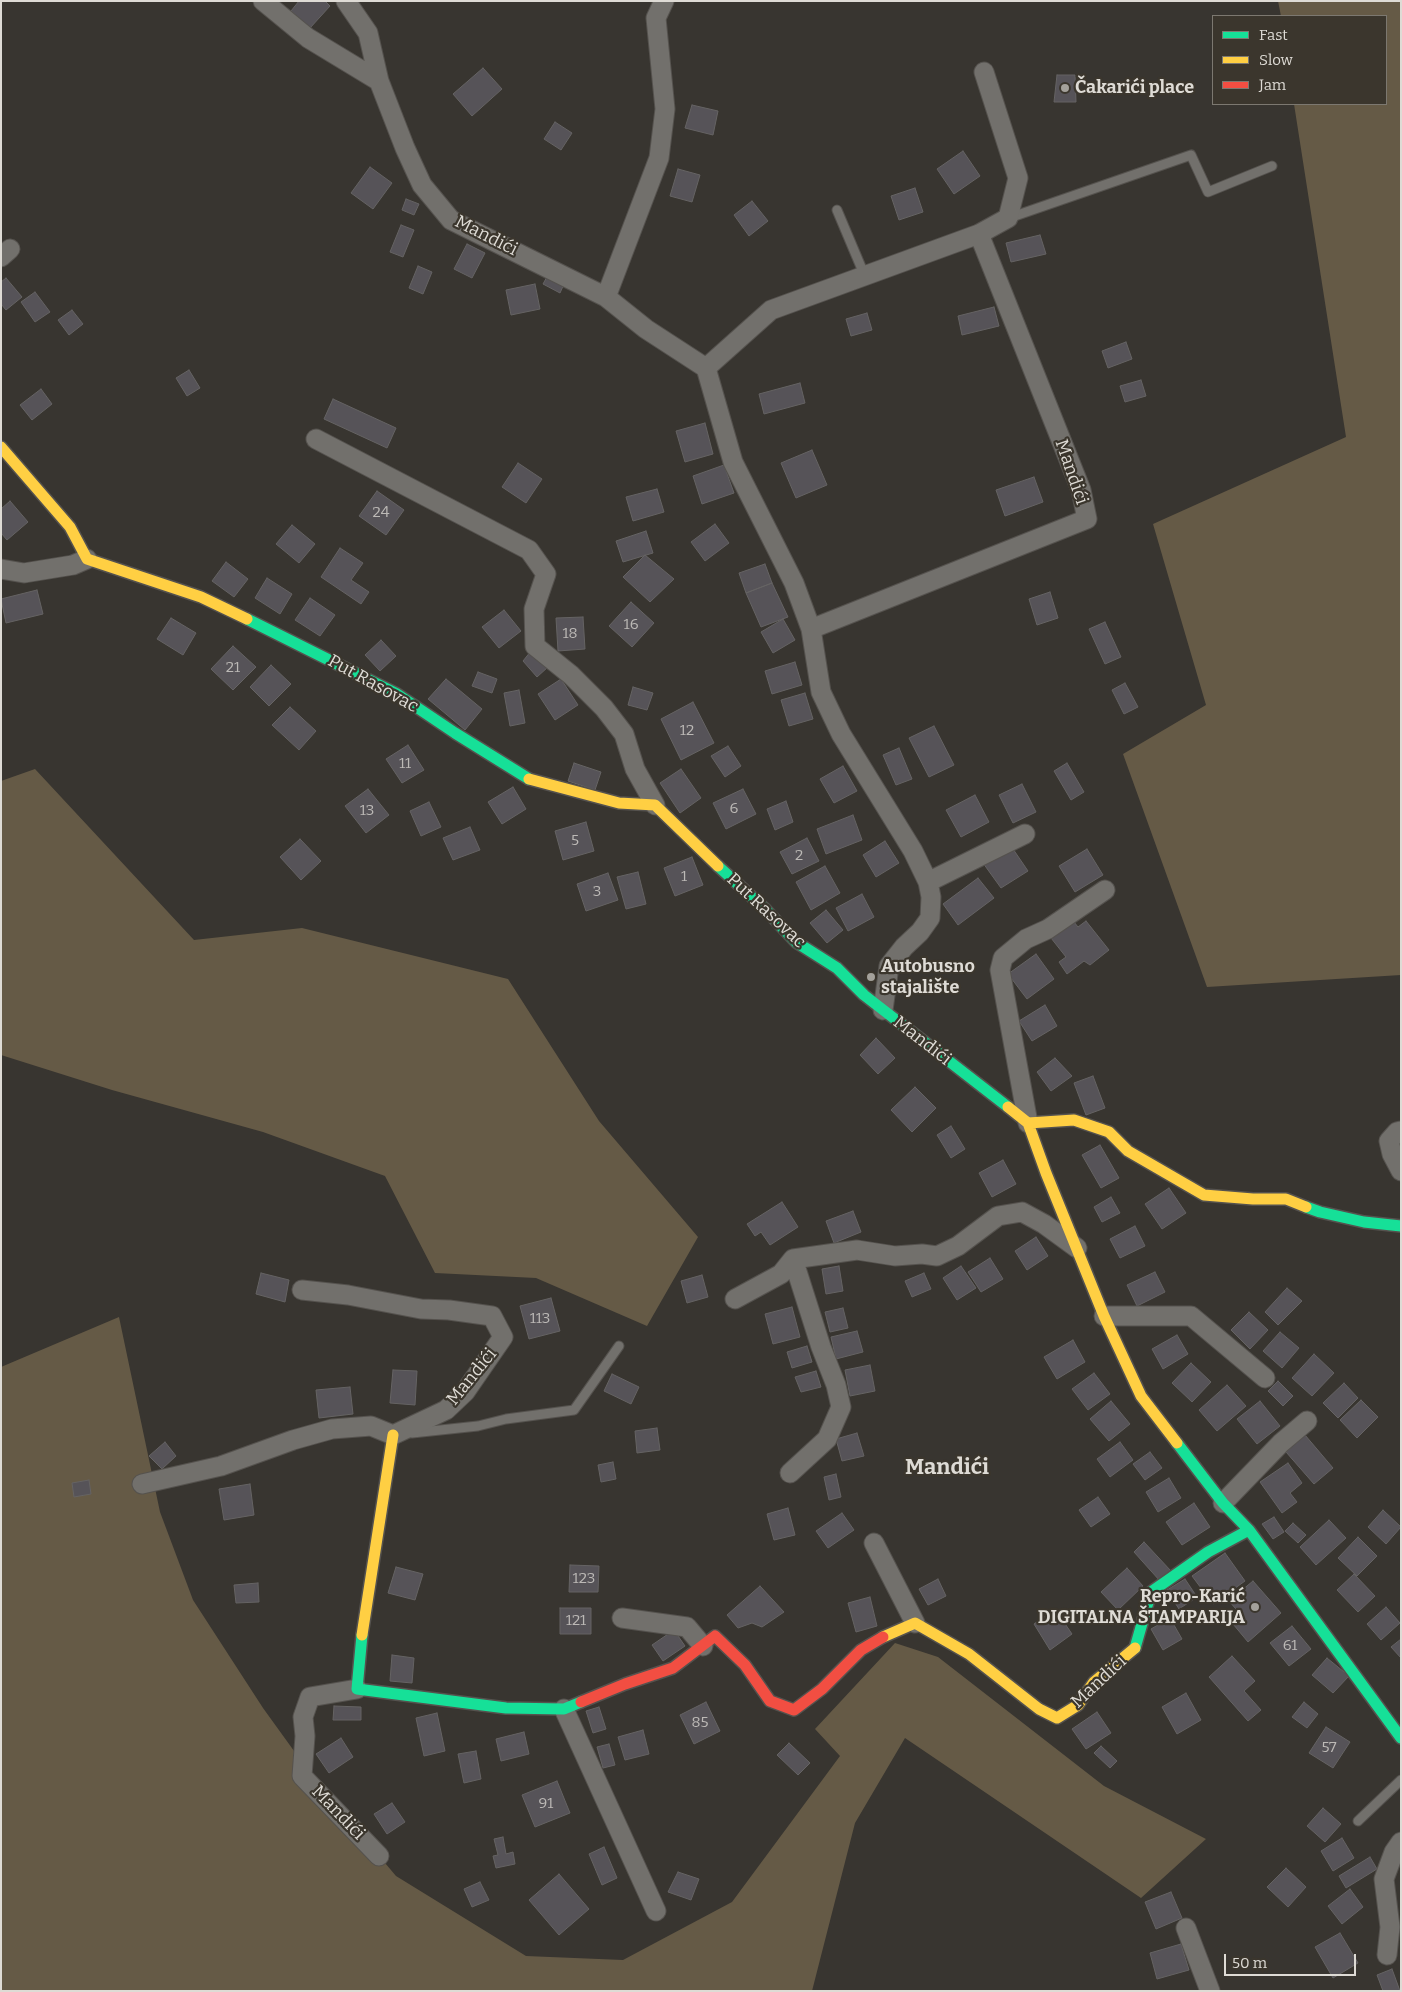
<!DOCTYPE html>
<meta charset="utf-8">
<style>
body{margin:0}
#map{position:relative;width:1402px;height:1992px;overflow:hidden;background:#383530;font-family:Bitter,serif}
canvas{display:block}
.frame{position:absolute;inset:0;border:2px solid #dedbd5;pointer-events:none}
.legend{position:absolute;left:1212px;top:15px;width:175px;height:90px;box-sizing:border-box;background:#3b362d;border:1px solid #7c7870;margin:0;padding:6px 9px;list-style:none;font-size:15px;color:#dedbd5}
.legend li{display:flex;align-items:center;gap:10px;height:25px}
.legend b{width:25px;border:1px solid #7c7870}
.scale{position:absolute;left:1224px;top:1954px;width:132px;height:22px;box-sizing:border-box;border:2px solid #dedbd5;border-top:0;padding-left:6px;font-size:15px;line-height:18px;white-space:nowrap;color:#dedbd5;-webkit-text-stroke:4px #3b362d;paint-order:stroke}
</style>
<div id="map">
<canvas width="1402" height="1992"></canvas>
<div class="frame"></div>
<ul class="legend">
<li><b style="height:6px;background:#16e098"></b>Fast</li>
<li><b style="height:6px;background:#ffcf43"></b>Slow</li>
<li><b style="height:6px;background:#f24e42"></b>Jam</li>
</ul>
<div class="scale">50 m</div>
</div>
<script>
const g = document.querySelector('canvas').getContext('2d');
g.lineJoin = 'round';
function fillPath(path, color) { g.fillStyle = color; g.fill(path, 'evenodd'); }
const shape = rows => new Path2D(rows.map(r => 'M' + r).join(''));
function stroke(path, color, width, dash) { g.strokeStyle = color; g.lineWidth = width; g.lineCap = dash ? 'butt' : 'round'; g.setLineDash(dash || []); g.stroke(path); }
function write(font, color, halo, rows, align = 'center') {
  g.font = font + ' Bitter,serif'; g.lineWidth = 4.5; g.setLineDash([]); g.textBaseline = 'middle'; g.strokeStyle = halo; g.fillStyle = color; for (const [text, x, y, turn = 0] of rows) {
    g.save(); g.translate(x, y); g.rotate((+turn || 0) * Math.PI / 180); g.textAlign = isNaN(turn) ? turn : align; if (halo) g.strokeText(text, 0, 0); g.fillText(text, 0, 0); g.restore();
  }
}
const green = shape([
 [1278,1,1401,1,1401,975,1207,987,1123,754,1206,705,1153,524,1346,437,1294,104,1386,104,1386,16,1281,16],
 [35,769,194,940,302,928,508,979,599,1121,698,1237,647,1326,536,1278,435,1273,385,1176,263,1132,112,1090,1,1055,1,781],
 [119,1317,160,1512,193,1600,263,1708,315,1780,396,1876,526,1956,623,1960,732,1902,840,1756,815,1729,895,1643,938,1657,1104,1786,1206,1839,1141,1898,905,1738,855,1823,812,1991,1,1991,1,1367]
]);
const building = shape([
 [299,1,325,1,330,6,310,28,291,11,299,1],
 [483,68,502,89,472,116,453,94,483,68],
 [1057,75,1075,75,1076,102,1054,102,1057,75],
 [692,105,718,111,713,135,685,128,692,105],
 [555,122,572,133,561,150,544,139,555,122],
 [963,151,980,176,954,194,937,169,963,151],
 [370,167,392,183,373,209,351,193,370,167],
 [678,169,700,175,692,202,670,196,678,169],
 [915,188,923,212,899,220,891,196,915,188],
 [406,199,419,204,414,215,402,210,406,199],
 [752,201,768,221,749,236,734,215,752,201],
 [401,225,414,230,403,257,390,252,401,225],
 [1040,235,1046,254,1011,262,1006,243,1040,235],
 [467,244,485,253,472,278,454,269,467,244],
 [418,266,432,272,423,294,409,288,418,266],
 [548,275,564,284,560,293,543,284,548,275],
 [6,278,22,297,6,310,1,304,1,282,6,278],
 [535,284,540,309,511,315,506,290,535,284],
 [35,292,50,312,35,322,21,302,35,292],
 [994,307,999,326,962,335,958,316,994,307],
 [72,310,83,324,69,335,58,320,72,310],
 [867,313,872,330,851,336,846,319,867,313],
 [1126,342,1132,359,1108,368,1102,351,1126,342],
 [189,370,200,388,187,396,176,378,189,370],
 [1141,380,1146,396,1125,402,1120,386,1141,380],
 [800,383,805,403,764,414,759,394,800,383],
 [41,389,52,404,32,420,20,405,41,389],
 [333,399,396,428,387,448,324,419,333,399],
 [705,423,713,454,685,462,676,431,705,423],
 [812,450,827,485,796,498,781,463,812,450],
 [518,463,542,479,526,503,502,487,518,463],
 [724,465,734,493,702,504,693,476,724,465],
 [1034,477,1043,502,1005,516,996,490,1034,477],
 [657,489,664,512,633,521,626,497,657,489],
 [377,491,404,510,386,535,359,516,377,491],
 [10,501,28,522,7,540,1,533,1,509,10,501],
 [715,524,729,543,705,561,691,542,715,524],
 [292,525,315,544,299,563,276,544,292,525],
 [646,531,653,553,623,562,616,541,646,531],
 [340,548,363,563,351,580,369,592,361,604,321,577,340,548],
 [645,555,674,579,650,602,623,577,645,555],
 [226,562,248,579,234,597,212,581,226,562],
 [765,564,772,583,746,593,739,573,765,564],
 [267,578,292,594,280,614,255,598,267,578],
 [772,583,788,617,761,627,746,593,772,583],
 [37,590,43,614,6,623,1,599,37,590],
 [1050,592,1058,618,1037,625,1029,599,1050,592],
 [310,598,335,615,320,636,295,620,310,598],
 [631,602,654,623,632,647,609,626,631,602],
 [504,610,521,631,499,648,482,627,504,610],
 [583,617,585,649,558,651,556,618,583,617],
 [171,618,196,633,183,655,157,639,171,618],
 [783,619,795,640,773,653,761,632,783,619],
 [1105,622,1121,657,1105,664,1089,629,1105,622],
 [381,640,396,656,380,671,365,655,381,640],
 [233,646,256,667,233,690,211,669,233,646],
 [535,646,548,667,537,677,523,661,535,646],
 [795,662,802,685,772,694,765,671,795,662],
 [271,665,291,684,269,706,250,687,271,665],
 [478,672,497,679,492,693,472,686,478,672],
 [446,679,482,709,465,730,428,699,446,679],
 [561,679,578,705,555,720,538,694,561,679],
 [1125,683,1138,707,1124,714,1112,690,1125,683],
 [633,687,653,693,647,710,628,705,633,687],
 [519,690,525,723,510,726,504,693,519,690],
 [805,693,813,719,789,726,781,700,805,693],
 [693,702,714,743,681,760,661,719,693,702],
 [290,707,316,731,299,750,272,725,290,707],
 [934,726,954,765,929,777,909,738,934,726],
 [408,745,424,770,402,783,386,759,408,745],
 [728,746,741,766,725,777,711,756,728,746],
 [899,748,912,779,896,785,883,755,899,748],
 [574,763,601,772,595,790,568,781,574,763],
 [1067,763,1084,792,1071,800,1054,771,1067,763],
 [843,766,857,791,834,803,820,779,843,766],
 [681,769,701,798,680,813,660,783,681,769],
 [1022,784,1036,812,1013,823,999,795,1022,784],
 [513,787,526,809,502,824,488,802,513,787],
 [368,789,389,815,366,833,345,806,368,789],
 [743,789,756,814,726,829,713,803,743,789],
 [975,795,989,822,961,837,946,810,975,795],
 [786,801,793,822,775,830,767,809,786,801],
 [429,802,441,827,421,836,410,811,429,802],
 [853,815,862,840,826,854,817,829,853,815],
 [586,822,594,851,563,860,555,831,586,822],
 [470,827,480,850,453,860,443,838,470,827],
 [807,838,819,861,792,874,780,852,807,838],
 [300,839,321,861,301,880,280,857,300,839],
 [885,841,899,863,876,877,863,855,885,841],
 [1011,846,1028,871,1001,888,983,863,1011,846],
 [1087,849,1103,875,1075,892,1059,866,1087,849],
 [692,857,703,885,675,896,664,868,692,857],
 [825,866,840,893,811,910,796,882,825,866],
 [638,872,646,904,626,909,617,877,638,872],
 [608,873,618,900,586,911,577,884,608,873],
 [978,878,994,898,958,925,943,904,978,878],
 [862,894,874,917,848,931,836,908,862,894],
 [826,910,843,930,827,943,810,923,826,910],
 [1086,921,1109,950,1090,965,1084,961,1067,974,1059,962,1066,957,1051,938,1074,922,1078,927,1086,921],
 [1036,954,1054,979,1027,999,1008,974,1036,954],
 [1045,1005,1057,1026,1032,1041,1019,1021,1045,1005],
 [876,1038,895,1058,878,1074,860,1055,876,1038],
 [1055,1058,1072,1076,1051,1091,1037,1072,1055,1058],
 [1093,1076,1105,1108,1086,1115,1074,1083,1093,1076],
 [915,1087,936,1108,912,1132,891,1110,915,1087],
 [951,1126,965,1149,951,1158,937,1135,951,1126],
 [1100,1145,1119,1178,1101,1188,1082,1155,1100,1145],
 [1003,1160,1016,1184,992,1197,979,1173,1003,1160],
 [1169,1188,1186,1213,1162,1229,1145,1204,1169,1188],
 [1111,1197,1120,1213,1102,1222,1094,1207,1111,1197],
 [782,1202,798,1227,770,1245,761,1232,755,1236,747,1224,782,1202],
 [853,1211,861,1232,834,1243,826,1221,853,1211],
 [1135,1226,1145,1246,1120,1258,1110,1239,1135,1226],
 [1036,1237,1048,1256,1027,1270,1015,1251,1036,1237],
 [990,1258,1003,1279,981,1292,968,1272,990,1258],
 [839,1266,843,1291,826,1294,822,1269,839,1266],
 [961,1266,976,1288,957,1300,943,1278,961,1266],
 [1155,1272,1165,1292,1137,1306,1127,1285,1155,1272],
 [261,1273,289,1280,285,1302,256,1294,261,1273],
 [924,1273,931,1289,912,1297,905,1281,924,1273],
 [702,1275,708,1297,687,1303,681,1281,702,1275],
 [1287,1288,1302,1301,1278,1325,1265,1312,1287,1288],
 [551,1298,560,1331,529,1339,520,1306,551,1298],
 [792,1307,800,1337,773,1344,765,1314,792,1307],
 [843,1308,848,1328,830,1332,825,1312,843,1308],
 [1249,1312,1268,1330,1250,1349,1231,1330,1249,1312],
 [857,1331,863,1352,836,1359,831,1337,857,1331],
 [1280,1332,1299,1348,1282,1368,1263,1351,1280,1332],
 [1177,1335,1188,1354,1163,1369,1152,1349,1177,1335],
 [1073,1340,1085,1362,1057,1379,1044,1357,1073,1340],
 [807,1346,812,1362,792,1368,787,1352,807,1346],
 [1314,1354,1334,1373,1312,1396,1292,1378,1314,1354],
 [1191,1363,1211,1382,1192,1402,1172,1383,1191,1363],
 [870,1365,875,1391,850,1396,845,1370,870,1365],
 [393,1370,417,1371,415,1405,390,1403,393,1370],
 [816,1371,821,1387,801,1392,795,1377,816,1371],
 [1094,1373,1110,1394,1088,1410,1072,1389,1094,1373],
 [612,1374,639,1387,631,1404,604,1391,612,1374],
 [1278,1381,1293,1396,1283,1406,1268,1391,1278,1381],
 [1344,1383,1358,1398,1338,1418,1323,1403,1344,1383],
 [1227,1385,1246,1406,1217,1431,1199,1410,1227,1385],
 [350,1387,353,1414,319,1418,316,1390,350,1387],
 [1361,1400,1378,1417,1357,1438,1340,1420,1361,1400],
 [1111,1401,1130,1424,1109,1441,1090,1419,1111,1401],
 [1260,1401,1280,1426,1257,1444,1237,1419,1260,1401],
 [657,1428,660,1450,637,1453,635,1431,657,1428],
 [857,1433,864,1456,842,1461,836,1439,857,1433],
 [1305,1435,1333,1468,1314,1484,1286,1452,1305,1435],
 [165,1442,176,1456,162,1469,149,1456,165,1442],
 [1120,1442,1133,1460,1110,1477,1097,1459,1120,1442],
 [1150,1452,1162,1468,1145,1480,1133,1464,1150,1452],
 [613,1462,616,1479,601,1482,598,1465,613,1462],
 [1288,1463,1302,1483,1290,1493,1297,1502,1282,1513,1260,1482,1288,1463],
 [836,1474,841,1497,829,1500,824,1477,836,1474],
 [1169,1478,1181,1498,1158,1512,1146,1492,1169,1478],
 [89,1480,91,1494,74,1497,72,1483,89,1480],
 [250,1484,254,1515,224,1520,219,1489,250,1484],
 [1098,1497,1110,1514,1091,1527,1079,1510,1098,1497],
 [1194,1503,1210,1527,1182,1545,1166,1522,1194,1503],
 [788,1508,795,1535,774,1540,767,1514,788,1508],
 [1383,1510,1401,1527,1386,1544,1368,1527,1383,1510],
 [842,1513,854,1530,828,1548,816,1531,842,1513],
 [1274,1517,1284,1532,1273,1539,1262,1524,1274,1517],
 [1329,1520,1346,1538,1316,1565,1300,1547,1329,1520],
 [1293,1523,1306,1535,1298,1543,1285,1531,1293,1523],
 [1358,1537,1377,1556,1357,1576,1338,1558,1358,1537],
 [1144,1542,1171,1571,1160,1581,1134,1552,1144,1542],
 [1225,1553,1245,1581,1213,1604,1192,1576,1225,1553],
 [570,1565,599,1566,598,1592,569,1592,570,1565],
 [396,1567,423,1574,415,1600,388,1593,396,1567],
 [1127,1568,1143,1586,1118,1610,1101,1592,1127,1568],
 [1354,1574,1375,1596,1358,1612,1337,1590,1354,1574],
 [938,1579,946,1596,928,1605,919,1589,938,1579],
 [1185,1579,1197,1597,1179,1609,1167,1590,1185,1579],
 [1253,1581,1281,1613,1248,1642,1233,1624,1242,1616,1229,1601,1253,1581],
 [258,1583,259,1602,236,1603,234,1585,258,1583],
 [760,1586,784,1612,762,1627,752,1623,738,1628,727,1615,760,1586],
 [870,1597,877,1626,856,1632,848,1603,870,1597],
 [1386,1607,1400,1623,1381,1640,1367,1624,1386,1607],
 [560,1608,591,1608,591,1634,560,1634,560,1608],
 [1055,1609,1072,1634,1050,1650,1034,1624,1055,1609],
 [1170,1618,1182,1639,1163,1650,1151,1629,1170,1618],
 [1292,1626,1311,1649,1289,1666,1270,1643,1292,1626],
 [674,1630,685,1646,663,1661,652,1645,674,1630],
 [1401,1639,1401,1658,1391,1647,1401,1639],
 [392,1655,414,1658,412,1683,390,1681,392,1655],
 [1232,1656,1255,1681,1244,1691,1261,1710,1248,1721,1209,1677,1232,1656],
 [1327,1658,1349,1676,1333,1693,1312,1675,1327,1658],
 [1186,1693,1201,1720,1177,1734,1162,1707,1186,1693],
 [706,1702,720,1731,694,1744,680,1715,706,1702],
 [1304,1702,1318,1714,1307,1728,1292,1717,1304,1702],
 [334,1706,361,1707,361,1720,333,1720,334,1706],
 [599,1707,606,1729,593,1733,586,1711,599,1707],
 [1097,1712,1111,1733,1086,1749,1072,1729,1097,1712],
 [437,1713,445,1751,424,1756,416,1718,437,1713],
 [1326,1727,1350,1742,1333,1768,1309,1753,1326,1727],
 [643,1730,649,1754,625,1760,618,1737,643,1730],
 [524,1732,529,1754,501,1761,496,1739,524,1732],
 [341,1738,353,1757,329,1773,316,1754,341,1738],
 [789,1743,810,1763,798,1775,777,1755,789,1743],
 [609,1744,615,1765,603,1768,597,1747,609,1744],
 [1101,1746,1117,1761,1110,1768,1094,1753,1101,1746],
 [476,1751,481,1779,464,1783,458,1754,476,1751],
 [557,1781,570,1813,535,1827,522,1795,557,1781],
 [392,1803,405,1822,387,1834,374,1814,392,1803],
 [1323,1808,1341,1824,1325,1842,1307,1826,1323,1808],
 [503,1837,506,1854,513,1852,515,1864,496,1868,493,1856,498,1855,494,1839,503,1837],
 [1342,1838,1354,1858,1333,1871,1321,1851,1342,1838],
 [604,1847,617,1878,602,1885,589,1854,604,1847],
 [1370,1857,1377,1869,1346,1888,1339,1876,1370,1857],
 [1286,1868,1306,1887,1288,1907,1267,1887,1286,1868],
 [678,1872,699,1879,691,1900,668,1892,678,1872],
 [559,1874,589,1909,559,1935,529,1900,559,1874],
 [480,1882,489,1900,472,1907,464,1889,480,1882],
 [1350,1889,1363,1907,1342,1924,1328,1906,1350,1889],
 [1171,1892,1182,1918,1156,1929,1145,1902,1171,1892],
 [1340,1933,1358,1963,1333,1978,1315,1947,1340,1933],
 [1181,1944,1189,1970,1157,1979,1150,1953,1181,1944],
 [1392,1969,1400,1991,1383,1991,1377,1975,1392,1969]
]);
const lane = shape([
 [837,210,864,274],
 [1009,218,1191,155,1208,192,1272,166],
 [412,1433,478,1426,506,1419,574,1410,619,1346],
 [1358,1821,1401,1780]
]);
const street = shape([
 [263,1,308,38,379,81],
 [346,1,368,33,379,81,405,148,422,185,451,220,606,297,646,329,706,368,733,462,794,583,811,629,821,692,841,734,913,851,928,882,931,897,930,918,920,932,904,947,889,966,883,1010],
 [1,257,10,249],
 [606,297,659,158,665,109,656,18,664,1],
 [706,368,771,310,979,234,1008,218,1018,178,984,72],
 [316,439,529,550,546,574,534,609,535,646,571,675,604,708,624,734,635,769,655,805],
 [1,569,24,573,73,565,87,559],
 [811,629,1087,519,1081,490,979,234],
 [928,882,1025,834],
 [1028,1123,1000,970,1003,958,1026,939,1048,929,1105,890],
 [1401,1131,1397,1132,1389,1141,1392,1154,1401,1171],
 [735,1299,781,1274,793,1259,857,1250,895,1256,922,1254,937,1256,958,1246,998,1216,1022,1212,1044,1224,1077,1248],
 [1104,1316,1191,1316,1265,1378],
 [790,1473,827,1439,841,1407,836,1385,821,1347,793,1259],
 [142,1484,221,1466,293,1440,332,1429,371,1426,393,1435,446,1410,465,1392,503,1337,492,1316,449,1310,421,1309,348,1295,302,1290],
 [1223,1503,1281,1443,1307,1421],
 [874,1543,915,1623],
 [622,1618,687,1627,703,1646],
 [357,1689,310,1697,303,1717,305,1736,302,1776,379,1856],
 [564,1709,656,1911],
 [1186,1928,1210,1991],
 [1387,1955,1390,1927,1384,1879,1394,1852,1401,1842]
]);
const fast = shape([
 [247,619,397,694,455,733,529,779],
 [718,866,766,910,796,942,837,968,864,995,1008,1107],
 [1306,1207,1320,1212,1364,1222,1401,1226],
 [1177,1443,1223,1503,1249,1530,1401,1738],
 [362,1635,357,1689,506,1708,564,1709,581,1702],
 [1135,1648,1151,1592,1208,1552,1249,1530]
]);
const slow = shape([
 [1,447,70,527,87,559,201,597,247,619],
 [529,779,619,803,655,805,718,866],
 [1008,1107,1028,1123,1046,1173,1104,1316,1141,1396,1177,1443],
 [1028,1123,1074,1120,1109,1132,1128,1151,1204,1195,1253,1199,1286,1199,1306,1207],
 [362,1635,393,1435],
 [883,1637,915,1623,969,1654,1039,1709,1057,1718,1078,1705,1094,1682,1135,1648]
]);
const jam = shape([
 [581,1702,625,1684,673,1668,715,1636,745,1665,770,1701,794,1710,822,1689,861,1650,883,1637]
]);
const markers = [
 [1065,88,5,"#a4a19b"],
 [871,977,5,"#a4a19b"],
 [1255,1607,5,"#a4a19b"]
];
const numberNames = [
 ["24",381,513],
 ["16",631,625],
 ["18",570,634],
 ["21",233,668],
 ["12",687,731],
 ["11",405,764],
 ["6",734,809],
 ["13",367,811],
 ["5",575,841],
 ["2",799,856],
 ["1",684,877],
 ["3",597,892],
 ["113",540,1319],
 ["123",584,1579],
 ["121",576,1621],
 ["61",1290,1646],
 ["85",700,1723],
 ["57",1329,1748],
 ["91",546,1804]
];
const poiNames = [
 ["Čakarići place",1075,88],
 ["Autobusno",881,967],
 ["stajalište",881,988],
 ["Repro-Karić",1245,1597,"right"],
 ["DIGITALNA ŠTAMPARIJA",1245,1618,"right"]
];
const streetNames = [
 ["Mandići",486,236,27],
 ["Mandići",1071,472,71],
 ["Put Rasovac",373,684,29],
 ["Put Rasovac",766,911,43],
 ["Mandići",922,1041,38],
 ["Mandići",472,1377,-51],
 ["Mandići",1099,1682,-43],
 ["Mandići",338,1813,46]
];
const districtNames = [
 ["Mandići",947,1468]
];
fillPath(green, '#655a46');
fillPath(building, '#565358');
stroke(building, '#656363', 1);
stroke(lane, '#55524e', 11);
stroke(street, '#55524e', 21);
stroke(fast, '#55524e', 14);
stroke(slow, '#55524e', 14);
stroke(jam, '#55524e', 14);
stroke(lane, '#72706c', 9);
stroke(street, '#72706c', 19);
stroke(fast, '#16e098', 11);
stroke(slow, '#ffcf43', 11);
stroke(jam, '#f24e42', 11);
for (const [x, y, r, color] of markers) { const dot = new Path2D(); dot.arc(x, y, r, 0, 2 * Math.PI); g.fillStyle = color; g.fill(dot); stroke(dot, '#3b362d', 2); }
write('15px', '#bcb9b6', null, numberNames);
write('bold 18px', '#dedbd5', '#3b362d', poiNames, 'left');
write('18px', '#dedbd5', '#3b362d', streetNames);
write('bold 22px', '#dedbd5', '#3b362d', districtNames);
</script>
